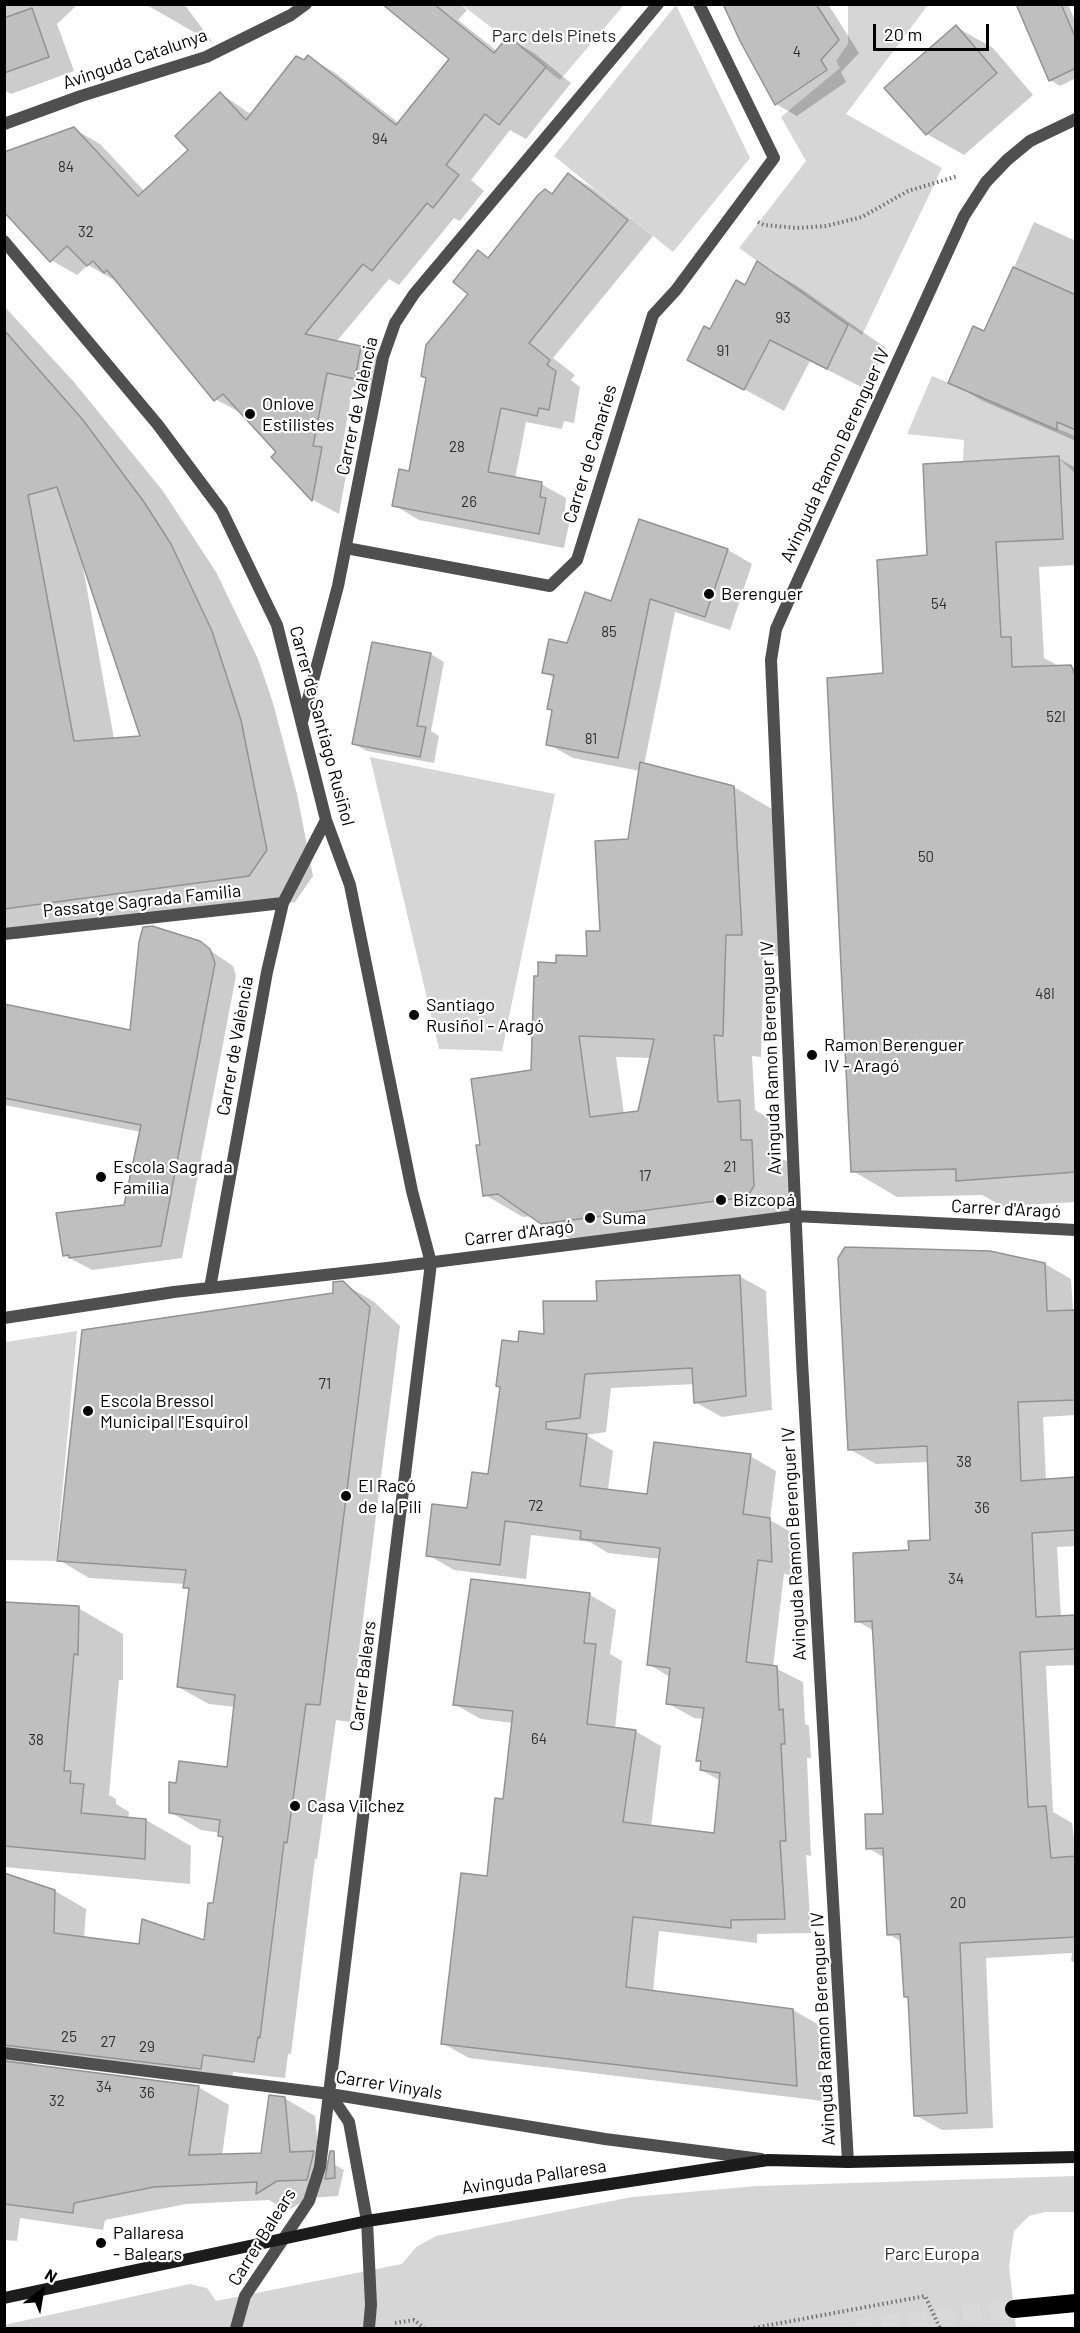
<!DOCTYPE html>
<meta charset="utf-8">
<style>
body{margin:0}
#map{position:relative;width:1080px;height:2333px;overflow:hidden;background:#fff;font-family:Barlow,sans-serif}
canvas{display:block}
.frame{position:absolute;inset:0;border:6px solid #000;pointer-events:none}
.north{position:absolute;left:12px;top:2261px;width:60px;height:60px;-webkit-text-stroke:4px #fff;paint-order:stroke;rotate:31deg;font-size:16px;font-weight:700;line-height:24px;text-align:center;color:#000}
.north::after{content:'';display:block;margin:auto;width:21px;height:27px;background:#000;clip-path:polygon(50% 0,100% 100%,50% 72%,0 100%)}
.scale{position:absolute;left:873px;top:24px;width:116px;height:27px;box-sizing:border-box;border:3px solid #000;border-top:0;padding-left:8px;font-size:18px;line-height:21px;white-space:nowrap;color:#000;-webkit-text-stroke:4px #fff;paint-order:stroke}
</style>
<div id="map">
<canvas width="1080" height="2333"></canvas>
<div class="frame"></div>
<div class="north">N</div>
<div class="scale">20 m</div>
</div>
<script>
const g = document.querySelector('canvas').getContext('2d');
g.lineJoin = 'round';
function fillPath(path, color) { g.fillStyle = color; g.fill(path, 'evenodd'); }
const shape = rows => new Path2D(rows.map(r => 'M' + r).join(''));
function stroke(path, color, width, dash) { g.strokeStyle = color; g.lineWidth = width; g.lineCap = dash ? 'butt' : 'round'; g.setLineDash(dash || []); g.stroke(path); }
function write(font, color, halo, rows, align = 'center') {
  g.font = font + ' Barlow,sans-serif'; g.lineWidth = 4.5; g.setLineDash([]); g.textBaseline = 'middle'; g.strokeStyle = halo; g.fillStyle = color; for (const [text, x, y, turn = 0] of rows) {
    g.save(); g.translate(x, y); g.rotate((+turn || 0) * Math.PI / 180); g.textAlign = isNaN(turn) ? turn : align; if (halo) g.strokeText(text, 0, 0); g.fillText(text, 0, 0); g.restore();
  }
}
const green = shape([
 [462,5,624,5,560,80],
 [676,5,750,158,673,252,554,156],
 [848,5,928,5,846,114,942,168,862,335,739,248,806,161,781,117,840,68,836,61,848,44],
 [932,376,1075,436,1075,480,1074,472,1057,457,963,461,964,440,907,434],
 [370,757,555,794,502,1051,439,1049],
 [77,1331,56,1561,5,1560,5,1342],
 [1075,2176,1075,2212,1045,2212,1029,2216,1014,2231,1009,2266,1016,2328,5,2328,4,2325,190,2284,207,2288,216,2301,402,2264,416,2247,436,2236,632,2197,757,2186]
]);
const shadow = shape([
 [4,4,78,4,57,24,74,71,11,94,4,90],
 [145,4,184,4,213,43],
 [404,4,460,4,467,10,458,20,497,51,508,38,534,53,571,83,526,139,510,130,471,180,484,191,460,221,454,218,399,285,389,279,336,342,361,347,387,362,381,393,353,387,340,459,348,464,339,514,313,500,273,457,278,452,243,414,215,399,116,279,114,280,88,265,77,275,51,260,74,129,100,144,145,192,190,150,220,93,252,115,308,57,334,72,400,124,452,59],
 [724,4,828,4,859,53,841,72,846,82,797,116,776,104],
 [1018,4,1068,4,1076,23,1076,78,1060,86,1050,80],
 [956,27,993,48,1033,95,964,155,927,134,886,88],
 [569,175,594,189,653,236,553,358,575,375,571,380,580,387,574,423,564,421,562,429,526,422,515,479,541,484,566,498,565,510,571,514,564,548,419,520,394,505,410,473,470,294,479,252,490,259,553,195],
 [1034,222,1076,241,1076,441,983,401,950,382,985,333],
 [758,263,797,286,886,348,867,390,810,361,784,411,689,359,746,287],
 [4,306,74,382,163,491,216,572,258,659,273,703,297,794,313,876,295,902,18,939,4,932],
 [81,556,142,737,114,739],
 [1058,458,1076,468,1076,565,1039,567,1044,658,1055,664,1055,668,1076,667,1076,1202,1002,1206,982,1195,897,1197,853,1171,884,674,929,557],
 [640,521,728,550,752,564,730,630,675,612,644,765,734,787,772,809,779,956,764,957,761,1057,752,1056,755,1110,777,1123,779,1157,790,1163,792,1208,785,1218,580,1245,532,1216,523,1217,485,1195,482,1147,533,1072,540,977,557,964,589,958,602,932,629,840,640,771,573,758,548,744,553,711,554,678,544,672,568,644,612,603],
 [616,1057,651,1058,639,1112,624,1114],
 [431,654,444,662,431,731,439,736,434,763,367,751,354,744],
 [144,928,195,940,233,966,236,976,182,1258,92,1270,64,1255,126,1206,141,1132,4,1105,4,1006,132,1032,136,973],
 [1045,1264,1071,1279,1073,1311,1076,1311,1076,1415,1043,1417,1046,1481,1076,1479,1076,1546,1057,1547,1061,1618,1076,1617,1076,1665,1046,1666,1053,1812,1072,1823,1076,1856,1076,1963,1071,1961,1072,1953,986,1958,993,2128,942,2130,915,2115,910,1999,905,1996,902,1942,888,1934,885,1858,868,1848,884,1815,874,1631,857,1621,910,1552,932,1542,929,1462,876,1464,849,1449],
 [739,1276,766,1291,772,1410,722,1417,695,1402,695,1384,611,1388,606,1432,586,1435,613,1451,608,1490,648,1495,750,1456,776,1471,770,1520,796,1535,798,1576,784,1574,773,1667,803,1682,805,1724,809,1726,811,1758,807,1758,811,1856,806,1855,811,1933,757,1934,757,1943,659,1931,653,1992,793,2010,819,2025,823,2101,469,2058,442,2043,488,1878,505,1800,513,1723,481,1719,454,1704,590,1595,616,1610,610,1654,622,1661,615,1729,635,1731,661,1746,651,1827,715,1835,721,1781,701,1770,702,1763,698,1760,704,1719,694,1718,667,1703,670,1677,648,1664,661,1559,608,1553,590,1542,531,1535,526,1579,454,1570,428,1555,468,1510,490,1476,519,1344,546,1336,598,1303],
 [342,1283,373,1301,400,1326,350,1722,336,1720,317,1859,315,1859,291,2054,288,2054,285,2078,233,2072,231,2086,37,2062,26,2066,198,2087,229,2105,222,2156,262,2154,284,2098,315,2116,319,2156,344,2170,338,2196,309,2198,287,2211,269,2200,186,2204,105,2220,103,2230,20,2218,17,2241,4,2240,4,1874,55,1891,86,1909,84,1939,140,1946,205,1941,214,1905,224,1838,220,1833,201,1830,170,1812,177,1785,228,1769,235,1707,209,1704,178,1687,191,1590,185,1584,89,1578,59,1560,334,1295],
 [4,1603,78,1608,123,1634,123,1680,119,1680,109,1795,116,1799,116,1804,129,1812,128,1819,146,1820,191,1846,190,1884,4,1867]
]);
const building = shape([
 [382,4,434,4,494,53,508,36,546,67,499,125,485,114,446,165,459,175,433,208,427,203,372,271,363,264,305,334,361,346,355,379,327,373,313,446,322,447,312,501,271,457,276,452,223,394,214,401,107,270,104,273,93,261,87,266,67,246,50,262,4,212,4,152,74,127,138,196,188,150,175,136,220,92,246,120,296,56,304,60,308,55,396,125,449,59,382,4],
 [723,4,816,4,839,40,821,60,827,70,775,105,740,41,723,4],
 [1016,4,1061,4,1076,39,1076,68,1049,81,1016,4],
 [32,8,49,57,4,73,4,18,32,8],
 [956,25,997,73,926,135,884,88,956,25],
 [568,173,628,220,529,343,550,360,547,365,556,371,549,410,539,408,537,416,501,408,488,472,542,482,540,497,546,498,539,534,392,506,399,469,409,471,426,378,421,376,426,345,468,294,453,282,478,250,488,258,538,195,545,189,552,194,568,173],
 [757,261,848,325,827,369,770,340,744,390,687,360,704,326,710,329,736,280,745,285,757,261],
 [1013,267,1076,295,1076,430,1057,422,1057,430,948,383,973,326,984,331,1013,267],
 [4,330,83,420,144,502,171,544,212,631,241,720,267,850,249,876,4,909,4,330],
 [57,487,140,736,74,741,28,495,57,487],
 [1059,456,1063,539,996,542,1001,637,1011,637,1012,667,1071,665,1076,678,1076,1172,956,1181,956,1169,851,1172,827,678,883,673,877,560,927,555,923,464,1059,456],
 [639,519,728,549,705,617,650,599,618,758,546,745,552,710,547,709,554,675,542,673,549,639,567,643,585,592,611,601,639,519],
 [372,642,431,653,417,726,426,727,420,757,352,744,372,642],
 [640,762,734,786,742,935,726,935,723,1036,714,1035,718,1102,740,1100,741,1140,752,1140,754,1186,747,1197,541,1224,498,1194,483,1196,476,1145,480,1145,471,1079,531,1070,534,976,538,976,538,962,556,963,556,955,587,956,586,931,600,931,595,841,628,839,640,762],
 [579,1036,654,1039,638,1111,590,1117,579,1036],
 [152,926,200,941,210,949,215,963,161,1246,69,1258,69,1255,63,1256,56,1213,124,1205,141,1125,4,1098,4,1004,130,1030,139,942,143,927,152,926],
 [845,1247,990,1251,1045,1263,1047,1311,1076,1310,1076,1400,1018,1402,1021,1481,1076,1477,1076,1530,1032,1533,1036,1617,1076,1615,1076,1649,1020,1652,1028,1807,1046,1806,1051,1858,1076,1856,1076,1937,960,1943,967,2113,914,2116,908,1997,904,1997,900,1934,887,1935,883,1848,866,1849,865,1814,883,1814,872,1621,855,1622,853,1553,909,1550,908,1541,930,1540,927,1446,848,1450,838,1258,845,1247],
 [740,1275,746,1396,694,1403,692,1368,585,1374,580,1418,546,1422,546,1429,587,1434,580,1486,647,1494,654,1442,751,1454,743,1514,770,1518,772,1562,758,1560,746,1662,777,1666,779,1710,783,1709,785,1744,781,1744,786,1841,780,1841,785,1919,731,1920,731,1928,633,1917,626,1987,793,2009,797,2086,441,2044,461,1873,487,1876,495,1798,503,1799,513,1711,453,1705,471,1579,590,1593,584,1643,596,1644,587,1724,636,1730,623,1822,714,1833,720,1773,700,1770,701,1761,696,1761,704,1708,666,1704,670,1668,647,1665,660,1548,580,1539,581,1531,505,1521,500,1565,426,1556,432,1504,467,1508,472,1472,488,1474,500,1387,496,1386,502,1340,518,1342,519,1331,544,1334,543,1301,597,1301,596,1281,740,1275],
 [343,1281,370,1307,320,1705,306,1704,287,1843,284,1842,260,2038,258,2037,254,2062,203,2055,201,2069,4,2045,4,1873,55,1890,54,1933,139,1944,142,1919,204,1940,208,1903,213,1903,223,1837,218,1836,220,1820,169,1813,169,1782,176,1783,179,1761,227,1767,235,1695,177,1687,189,1588,183,1588,186,1570,57,1561,82,1330,333,1293,333,1282,343,1281],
 [4,1602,79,1606,78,1655,74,1654,64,1771,71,1771,70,1783,84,1784,81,1813,146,1819,145,1859,4,1846,4,1602],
 [4,2061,199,2086,189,2155,261,2153,269,2095,285,2097,290,2152,314,2151,307,2180,277,2181,256,2194,257,2182,154,2187,74,2203,73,2213,4,2204,4,2061],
 [330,2151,334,2151,335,2178,325,2179,330,2151]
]);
const highwayTunnel = shape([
 [856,2328,1014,2309]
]);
const path = shape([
 [758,222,764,225,797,228,826,226,862,217,908,191,958,176],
 [395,2323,414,2320,424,2328],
 [754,2328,925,2296,940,2328]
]);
const street = shape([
 [4,124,81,96,206,57,291,15,306,4],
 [4,241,158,425,222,511,277,625,326,820,350,885,412,1191,431,1263,320,2167,309,2201,245,2296,236,2328],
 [346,548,550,586,577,560,653,315,676,290,774,158,699,4],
 [302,722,338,586,383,357,395,323,414,294,658,4],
 [4,934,283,903],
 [210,1288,267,972,283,903,326,820],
 [4,1318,174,1292,387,1268,795,1216,1076,1230],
 [4,2053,330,2094,605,2139,761,2159],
 [330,2094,349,2122,367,2221,371,2305,369,2328],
 [848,2162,802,1361,771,660,776,629,788,602,964,216,986,182,1007,160,1030,141,1076,119]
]);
const secondary = shape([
 [4,2298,367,2221,768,2160,848,2162,1076,2157]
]);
const highway = shape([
 [1014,2309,1076,2303]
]);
const markers = [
 [250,414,6,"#000"],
 [709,594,6,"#000"],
 [414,1015,6,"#000"],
 [812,1055,6,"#000"],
 [101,1177,6,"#000"],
 [721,1200,6,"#000"],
 [590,1218,6,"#000"],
 [88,1411,6,"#000"],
 [346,1496,6,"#000"],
 [295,1806,6,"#000"],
 [101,2243,6,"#000"]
];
const numberNames = [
 ["4",797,52],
 ["94",380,139],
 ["84",66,167],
 ["32",86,232],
 ["93",783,318],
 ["91",723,351],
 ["28",457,447],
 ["26",469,502],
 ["54",939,604],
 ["85",609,632],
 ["52I",1056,717],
 ["81",591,739],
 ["50",926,857],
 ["48I",1045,994],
 ["21",730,1167],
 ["17",645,1176],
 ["71",325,1384],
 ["38",964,1462],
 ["72",536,1506],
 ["36",982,1508],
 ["34",956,1579],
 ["64",539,1739],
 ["38",36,1740],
 ["20",958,1903],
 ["25",69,2037],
 ["27",108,2042],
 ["29",147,2047],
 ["34",104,2087],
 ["36",147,2093],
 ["32",57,2101]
];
const parkNames = [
 ["Parc dels Pinets",554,36],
 ["Parc Europa",932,2254]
];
const streetNames = [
 ["Avinguda Catalunya",135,59,-19],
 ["Carrer de València",357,406,-78],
 ["Carrer de Canaries",590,454,-73],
 ["Avinguda Ramon Berenguer IV",835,455,-65],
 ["Carrer de Santiago Rusiñol",322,726,75],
 ["Passatge Sagrada Familia",142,901,-6],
 ["Carrer de València",235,1046,-80],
 ["Avinguda Ramon Berenguer IV",771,1058,-92],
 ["Carrer d'Aragó",1006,1209,3],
 ["Carrer d'Aragó",519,1233,-7],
 ["Avinguda Ramon Berenguer IV",794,1544,-93],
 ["Carrer Balears",363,1676,-83],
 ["Avinguda Ramon Berenguer IV",823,2029,-93],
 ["Carrer Vinyals",389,2085,9],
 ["Avinguda Pallaresa",534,2177,-9],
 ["Carrer Balears",262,2237,-58]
];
const poiNames = [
 ["Onlove",262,404],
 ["Estilistes",262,425],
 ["Berenguer",721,594],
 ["Santiago",426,1005],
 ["Rusiñol - Aragó",426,1026],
 ["Ramon Berenguer",824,1045],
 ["IV - Aragó",824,1066],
 ["Escola Sagrada",113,1167],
 ["Familia",113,1188],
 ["Bizcopá",733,1200],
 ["Suma",602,1218],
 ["Escola Bressol",100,1401],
 ["Municipal l'Esquirol",100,1422],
 ["El Racó",358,1486],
 ["de la Pili",358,1507],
 ["Casa Vilchez",307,1806],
 ["Pallaresa",113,2233],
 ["- Balears",113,2254]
];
fillPath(green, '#d6d6d6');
fillPath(shadow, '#0003');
fillPath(building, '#bfbfbf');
stroke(building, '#939393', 1.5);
stroke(highwayTunnel, '#d9d9d9', 18, [18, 9]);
stroke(path, '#717171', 4, [1.5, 3]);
stroke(street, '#4f4f4f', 12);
stroke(secondary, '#1c1c1c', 12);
stroke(highway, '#000', 18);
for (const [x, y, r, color] of markers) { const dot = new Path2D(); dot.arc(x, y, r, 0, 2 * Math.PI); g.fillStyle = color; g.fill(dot); stroke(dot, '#fff', 2); }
write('15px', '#303030', null, numberNames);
write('18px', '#2d2d2d', '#fff', parkNames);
write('18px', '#000', '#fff', streetNames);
write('18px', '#000', '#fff', poiNames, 'left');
</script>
